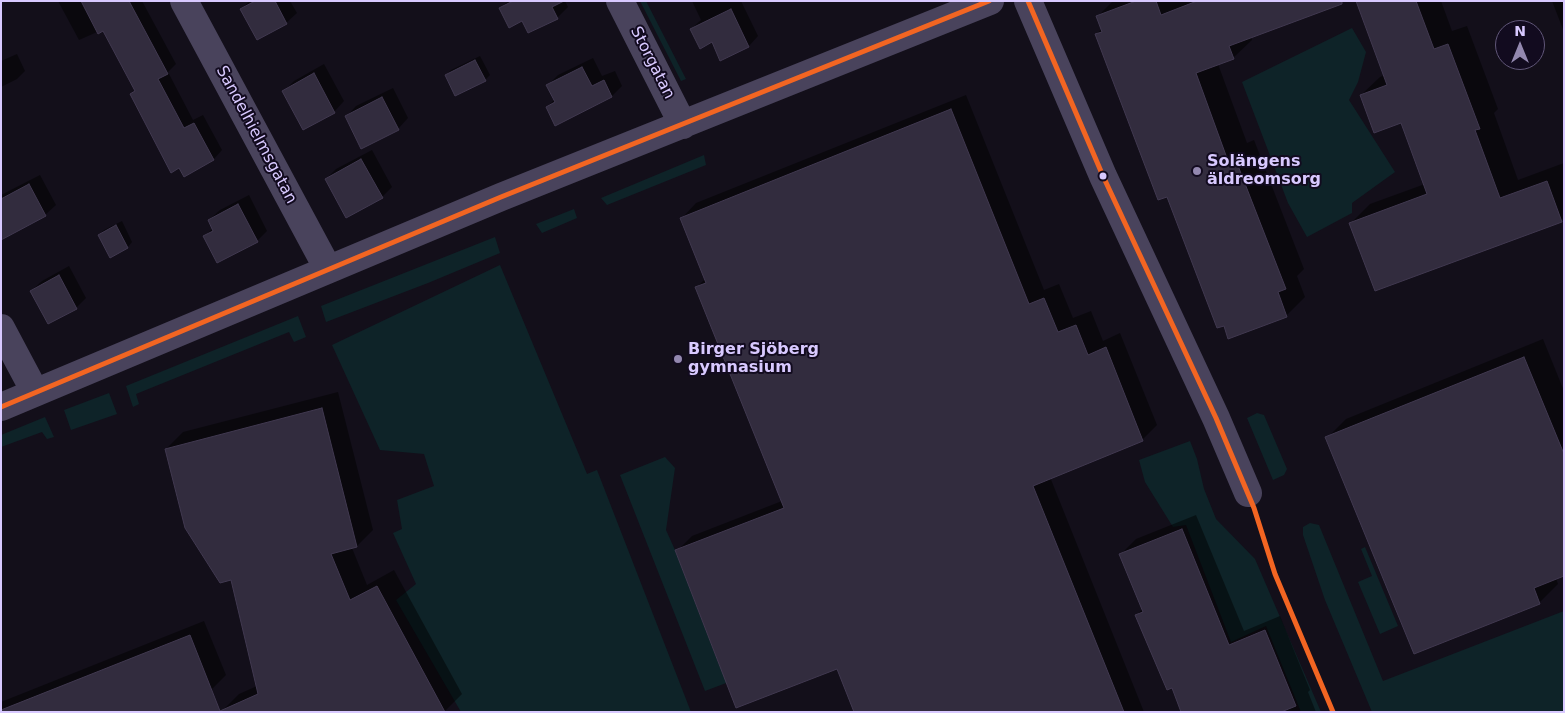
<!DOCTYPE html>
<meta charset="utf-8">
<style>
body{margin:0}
#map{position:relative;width:1565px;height:713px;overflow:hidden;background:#130f1a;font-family:"DejaVu Sans",sans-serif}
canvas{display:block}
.frame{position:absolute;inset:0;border:2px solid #d8c9ff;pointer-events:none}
.north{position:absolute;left:1495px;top:20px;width:50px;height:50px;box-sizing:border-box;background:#120b1f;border:1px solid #615779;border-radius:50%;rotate:0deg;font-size:14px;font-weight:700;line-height:20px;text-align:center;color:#d8c9ff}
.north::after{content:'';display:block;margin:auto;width:18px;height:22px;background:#9388af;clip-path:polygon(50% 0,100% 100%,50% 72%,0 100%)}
</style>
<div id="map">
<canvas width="1565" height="713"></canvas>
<div class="frame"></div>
<div class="north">N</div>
</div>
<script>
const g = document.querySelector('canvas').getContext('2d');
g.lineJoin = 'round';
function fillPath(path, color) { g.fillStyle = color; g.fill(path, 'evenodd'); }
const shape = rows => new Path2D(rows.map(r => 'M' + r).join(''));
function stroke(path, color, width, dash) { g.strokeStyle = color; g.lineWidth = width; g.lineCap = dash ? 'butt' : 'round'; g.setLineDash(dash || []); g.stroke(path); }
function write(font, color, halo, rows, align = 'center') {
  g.font = font + ' "DejaVu Sans",sans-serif'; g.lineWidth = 4; g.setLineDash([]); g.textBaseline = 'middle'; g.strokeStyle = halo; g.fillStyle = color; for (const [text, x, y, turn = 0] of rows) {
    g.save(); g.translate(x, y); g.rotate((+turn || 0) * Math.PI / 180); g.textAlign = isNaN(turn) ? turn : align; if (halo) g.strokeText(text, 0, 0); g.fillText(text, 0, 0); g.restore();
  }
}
const green = shape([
 [640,1,646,1,686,79,681,81],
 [1352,28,1366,52,1358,82,1349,100,1395,172,1352,203,1352,213,1307,237,1288,203,1242,82],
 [704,155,706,165,607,205,601,198],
 [574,209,577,218,542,233,536,224],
 [495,237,500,253,428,283,326,322,321,306],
 [500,265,587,474,597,470,691,712,461,712,396,600,416,584,393,533,402,529,397,500,434,486,424,454,380,450,332,345],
 [298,316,306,337,294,342,289,332,136,394,139,404,133,407,126,386],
 [109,393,117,414,71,430,64,410],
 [1257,413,1264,415,1287,469,1284,475,1273,480,1247,418],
 [45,417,54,437,47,439,42,432,1,447,1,435],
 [1190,441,1197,459,1204,489,1216,519,1255,559,1321,712,1301,712,1266,626,1231,642,1186,525,1173,527,1145,482,1139,460],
 [665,457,675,468,666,530,675,550,720,667,758,671,705,691,620,475],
 [1310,523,1319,525,1383,681,1564,611,1564,712,1372,712,1325,600,1303,535,1303,527],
 [1365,547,1398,626,1380,634,1358,582,1372,576,1361,549]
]);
const shadow = shape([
 [58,1,142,1,176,64,168,72,193,120,203,115,222,150,214,159,184,175,132,94,136,90,104,29,79,40],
 [249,1,290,1,297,13,286,23,257,38,242,9],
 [508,1,565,1,568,7,557,18,529,31,523,20,501,8],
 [692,1,741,1,758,36,749,46,721,59,712,41,691,29,701,20],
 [1113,1,1345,1,1251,36,1252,40,1233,58,1218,64,1247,143,1254,140,1304,269,1297,276,1305,297,1286,316,1168,195,1096,34,1102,29,1097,17],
 [1357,1,1441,1,1452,31,1467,26,1498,109,1494,113,1518,180,1564,163,1564,218,1561,221,1351,223,1370,204,1425,184,1402,121,1361,95,1380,77,1385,75],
 [1552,1,1564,1,1564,32],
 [17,54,25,71,17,79,1,87,1,61],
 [480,56,490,75,485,80,446,75,451,70],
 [593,58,602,76,615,71,622,86,612,96,556,124,547,107,555,99,548,85,558,75],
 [324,64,344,101,334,112,284,91,294,81],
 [393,88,408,118,398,129,346,117,356,106],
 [966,95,1044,290,1059,284,1073,318,1091,311,1103,341,1120,333,1157,425,1142,440,1050,477,1144,712,855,712,838,668,677,551,692,536,782,501,696,288,706,278,682,218,696,203],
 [372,150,392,187,382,197,326,179,336,169],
 [40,175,56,205,45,215,1,232,1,195],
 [249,195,267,231,257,241,205,236,213,228,209,220,220,210],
 [122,221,132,242,128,247,110,256,99,235,104,230],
 [69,266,86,298,76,308,31,291,42,281],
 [1543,339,1564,391,1564,575,1556,578,1558,584,1539,603,1327,438,1346,419],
 [338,392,373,530,357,546,352,548,367,585,394,570,462,694,444,712,222,711,239,694,257,686,231,578,166,449,183,432],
 [1196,515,1244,631,1280,616,1310,690,1308,692,1316,712,1183,712,1172,687,1137,615,1143,608,1121,554,1136,539],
 [204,621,226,675,211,690,1,712,1,702]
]);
const building = shape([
 [81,1,129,1,168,74,158,79,184,128,194,123,214,160,184,177,179,168,171,173,130,94,135,91,103,31,98,34,81,1],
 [255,1,275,1,287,24,257,40,240,9,255,1],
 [513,1,564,1,552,7,558,19,528,33,522,21,509,28,499,8,513,1],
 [1136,1,1156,1,1161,15,1197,1,1342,1,1342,4,1229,46,1234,59,1196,73,1228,161,1235,158,1286,289,1278,292,1287,317,1228,339,1224,326,1217,328,1167,197,1158,200,1095,34,1102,32,1096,16,1136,1],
 [1356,1,1416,1,1434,49,1448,44,1480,129,1475,130,1500,198,1547,181,1562,222,1375,291,1349,223,1427,194,1401,123,1374,133,1360,95,1387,85,1356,1],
 [731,9,749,47,720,61,712,42,700,49,690,29,731,9],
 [475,60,486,81,455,96,445,75,475,60],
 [582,67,592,86,604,80,612,97,555,126,546,107,555,102,546,85,582,67],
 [314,73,335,113,303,130,282,91,314,73],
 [382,97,399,130,361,149,345,116,382,97],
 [951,109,1029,304,1044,298,1058,332,1076,325,1088,355,1106,347,1143,441,1033,486,1124,712,854,712,837,669,736,708,675,550,784,508,695,287,706,283,680,218,951,109],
 [361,159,383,198,346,218,325,179,361,159],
 [29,184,46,216,1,240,1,199,29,184],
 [238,204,258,242,217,263,203,236,213,231,208,220,238,204],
 [116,225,128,248,110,258,98,235,116,225],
 [59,275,77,309,48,324,30,291,59,275],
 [1524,357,1564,454,1564,576,1534,588,1540,604,1414,654,1325,437,1524,357],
 [322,408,357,547,331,554,350,600,377,586,445,712,1,712,1,710,190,635,220,711,258,694,231,580,220,583,185,528,165,449,322,408],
 [1182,529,1229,645,1265,630,1296,706,1281,712,1181,712,1172,688,1167,690,1135,615,1143,612,1119,554,1182,529]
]);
const minor = shape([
 [184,1,328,269],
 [620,1,683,125],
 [1028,1,1103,176,1216,418,1248,493],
 [1,328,35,392],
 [1,407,501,197,990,1]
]);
const bus1 = shape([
 [1028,1,1103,176,1216,418,1254,508,1275,574,1333,712],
 [1,407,501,197,989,1]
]);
const markers = [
 [1197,171,5,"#9388af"],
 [1103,176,4.5,"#d8c9ff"],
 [678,359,5,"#9388af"]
];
const streetNames = [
 ["Storgatan",652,63,63],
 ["Sandelhielmsgatan",256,135,62]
];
const poiNames = [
 ["Solängens",1207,162],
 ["äldreomsorg",1207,180],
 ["Birger Sjöberg",688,350],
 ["gymnasium",688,368]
];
fillPath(green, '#0e2328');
fillPath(shadow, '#0007');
fillPath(building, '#322c3e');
stroke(building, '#413950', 1);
stroke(minor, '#49435c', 28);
stroke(bus1, '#f26522', 5);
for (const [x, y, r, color] of markers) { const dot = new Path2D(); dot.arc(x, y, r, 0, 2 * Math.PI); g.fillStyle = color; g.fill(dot); stroke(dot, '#120b1f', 2); }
write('16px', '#d8c9ff', '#120b1f', streetNames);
write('bold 16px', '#d8c9ff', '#120b1f', poiNames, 'left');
</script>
